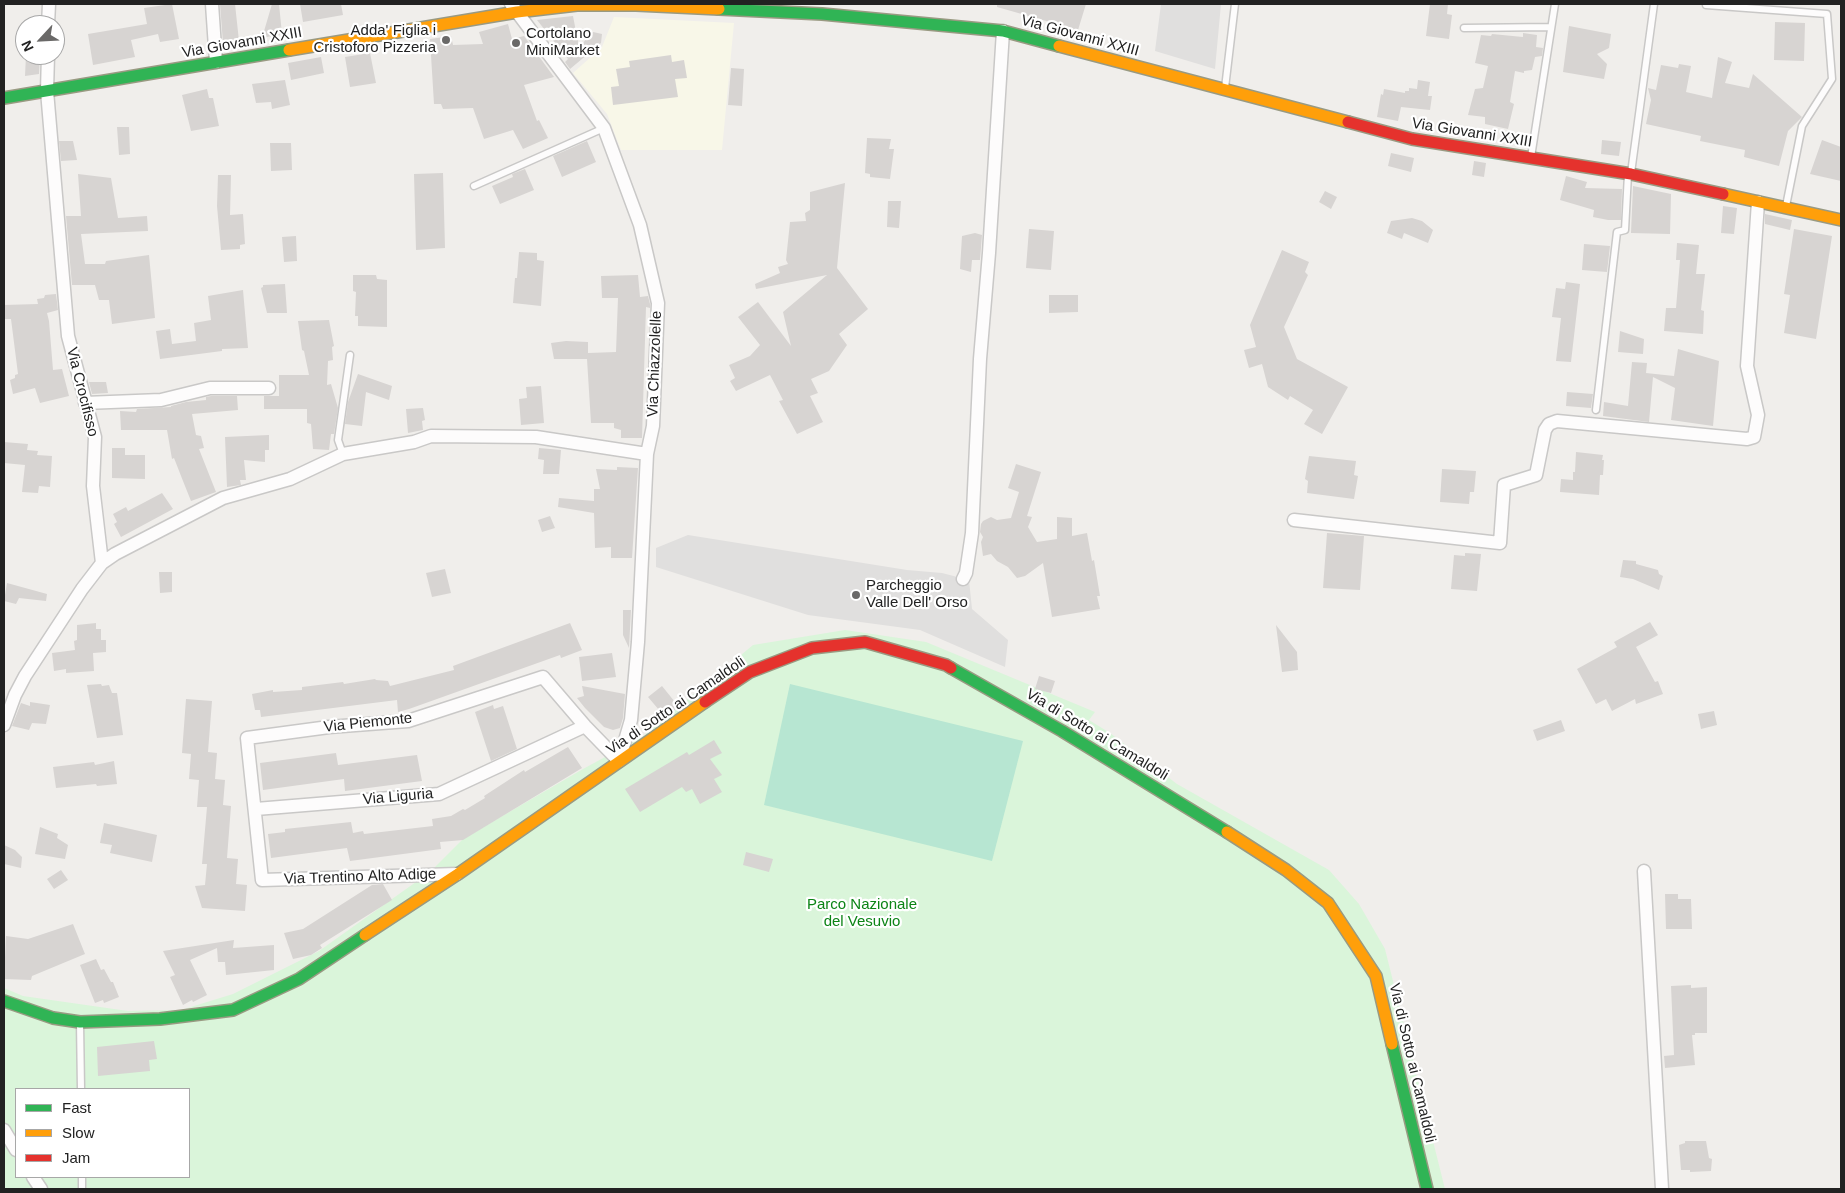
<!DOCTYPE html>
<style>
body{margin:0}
#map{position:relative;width:1845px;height:1193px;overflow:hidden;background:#f0eeeb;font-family:Arial,sans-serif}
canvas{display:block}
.frame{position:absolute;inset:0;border:5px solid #222;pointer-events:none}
.legend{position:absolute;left:15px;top:1088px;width:175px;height:90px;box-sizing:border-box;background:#fff;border:1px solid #a7a7a7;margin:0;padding:6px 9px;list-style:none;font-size:15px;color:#222}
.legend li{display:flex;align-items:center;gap:10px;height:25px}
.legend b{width:25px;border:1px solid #a7a7a7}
.north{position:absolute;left:15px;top:15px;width:50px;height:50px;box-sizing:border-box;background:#fff;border:1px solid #a7a7a7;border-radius:50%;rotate:245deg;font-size:14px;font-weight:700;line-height:20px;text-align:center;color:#222}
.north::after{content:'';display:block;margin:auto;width:18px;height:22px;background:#6a6968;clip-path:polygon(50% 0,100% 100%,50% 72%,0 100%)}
</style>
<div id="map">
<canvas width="1845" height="1193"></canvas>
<div class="frame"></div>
<ul class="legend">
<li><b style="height:6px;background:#30b455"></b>Fast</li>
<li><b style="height:6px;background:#ff9f0a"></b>Slow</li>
<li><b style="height:6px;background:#e5322d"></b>Jam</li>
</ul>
<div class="north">N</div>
</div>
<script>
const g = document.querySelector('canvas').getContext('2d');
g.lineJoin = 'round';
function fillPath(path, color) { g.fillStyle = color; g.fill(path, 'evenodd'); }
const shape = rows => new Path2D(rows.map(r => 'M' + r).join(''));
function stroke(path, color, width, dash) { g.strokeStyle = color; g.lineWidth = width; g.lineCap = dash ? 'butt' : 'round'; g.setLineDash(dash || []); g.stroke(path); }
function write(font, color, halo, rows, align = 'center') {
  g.font = font + ' Arial,sans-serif'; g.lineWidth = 4.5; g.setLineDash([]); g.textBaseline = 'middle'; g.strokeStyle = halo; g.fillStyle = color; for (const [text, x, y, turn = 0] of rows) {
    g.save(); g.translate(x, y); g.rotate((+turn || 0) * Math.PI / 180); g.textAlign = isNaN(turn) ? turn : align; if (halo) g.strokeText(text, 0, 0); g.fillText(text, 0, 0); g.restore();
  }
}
const education = shape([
 [614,17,734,23,722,150,621,150,607,114,573,73,602,47]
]);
const park = shape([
 [845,630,926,642,1095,712,1089,720,1110,733,1177,784,1329,870,1359,904,1385,949,1445,1189,4,1189,4,988,23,996,128,1011,181,1010,233,994,319,951,430,872,463,839,583,769,642,737,753,645],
 [16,1089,189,1089,189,1177,16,1177]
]);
const pitch = shape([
 [790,684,1023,741,992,861,764,805]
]);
const parking = shape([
 [1161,4,1221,4,1215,69,1155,51],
 [688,535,907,570,942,573,969,580,972,609,1008,640,1005,667,920,630,808,615,656,567,656,548]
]);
const building = shape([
 [172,4,179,39,160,42,158,34,131,40,135,57,93,65,88,34,147,24,144,8],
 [220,4,235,4,239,41,223,43],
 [272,4,279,4,282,34,262,38],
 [300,4,341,4,343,15,303,22],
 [997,4,1086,4,1078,30,997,7],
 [1430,4,1448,4,1447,14,1452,15,1449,39,1426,36],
 [573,16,579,47,593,32,602,34,601,43,570,69,565,62,568,59,537,20],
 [1775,22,1805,23,1804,61,1774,60],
 [508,24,512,39,524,36,554,77,524,85,537,121,539,120,548,138,523,149,513,130,484,139,473,108,443,109,441,104,434,104,430,39,451,36,453,45,483,44,479,32],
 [1569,26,1611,34,1609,48,1597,54,1607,64,1604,79,1563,72],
 [1523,33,1537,35,1536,47,1543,48,1542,56,1535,57,1532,70,1524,71,1524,73,1515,71,1510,102,1514,104,1508,129,1485,124,1485,117,1468,115,1475,89,1483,88,1488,66,1475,63,1481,35,1491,36,1492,34,1523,37],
 [370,53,376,83,350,87,345,57],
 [26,55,40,55,39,74,25,76],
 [671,55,672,62,684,60,687,78,675,79,678,97,613,105,611,87,619,86,616,69,630,67,629,61],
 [321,57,324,73,291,80,288,63],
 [1718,57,1732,62,1725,83,1749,88,1753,74,1802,117,1788,131,1779,166,1744,157,1745,150,1700,141,1701,136,1646,124,1651,100,1648,88,1656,90,1661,65,1678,68,1679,64,1691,66,1686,92,1712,98],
 [731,68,744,69,742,106,728,105],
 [285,80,290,105,272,109,271,102,256,103,252,84],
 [1418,80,1430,82,1428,96,1432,96,1430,110,1401,107,1398,121,1377,117,1381,94,1383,95,1384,89,1405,93,1405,91,1409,91,1409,88,1417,89],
 [207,89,209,98,213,98,219,126,191,131,182,95],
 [117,127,129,127,130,154,119,155],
 [867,138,891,139,889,149,894,149,890,179,870,177,870,174,865,173],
 [1602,140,1621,142,1619,156,1601,154],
 [1822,140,1841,147,1841,181,1810,174],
 [59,141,73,141,77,160,61,161],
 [587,141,596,162,562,177,553,156],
 [270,143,291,143,292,170,271,171],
 [1391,153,1414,158,1411,172,1388,166],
 [1474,161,1486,163,1484,177,1472,175],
 [525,169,534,190,500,204,492,186,513,177,512,174],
 [443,173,445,248,416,250,414,174],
 [78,174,111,178,118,218,147,216,148,231,81,234,85,264,105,264,106,261,149,255,155,318,112,324,109,300,99,300,95,285,72,285,66,216,81,216],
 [218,175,231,175,230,215,243,214,245,244,240,245,240,249,221,250,217,206],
 [1566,176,1587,182,1585,188,1622,189,1621,220,1608,220,1593,217,1594,210,1560,200],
 [845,183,837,268,868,309,839,334,847,345,829,371,811,379,818,393,810,396,823,422,797,434,779,401,783,400,770,375,736,391,730,381,735,378,729,365,750,356,760,345,738,317,758,302,791,346,783,312,827,275,756,289,755,284,780,273,778,267,788,264,786,260,790,222,806,221,805,213,810,210,810,192],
 [1633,186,1671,194,1670,234,1631,233],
 [1325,191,1337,197,1331,209,1319,202],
 [888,201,901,201,899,228,887,227],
 [1723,206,1737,208,1734,234,1721,233],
 [1765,214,1792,220,1790,230,1765,224],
 [1412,218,1422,221,1433,230,1428,243,1404,233,1402,239,1387,233,1391,221],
 [1029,229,1054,231,1051,270,1026,268],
 [1794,229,1832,236,1816,339,1784,333,1790,295,1784,294],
 [975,233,982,235,980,260,972,260,971,272,960,269,962,236],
 [296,236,297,261,284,262,282,237],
 [1677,243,1699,245,1696,274,1705,274,1701,310,1704,311,1703,334,1664,331,1666,308,1676,308,1680,260,1676,260],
 [1584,244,1610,246,1607,272,1582,270],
 [1282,250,1309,262,1305,272,1308,275,1284,327,1297,359,1348,387,1322,434,1304,424,1313,410,1290,396,1288,400,1268,387,1262,364,1249,368,1244,350,1256,347,1250,325],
 [519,252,537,253,537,260,544,261,541,306,513,303,515,278,517,278],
 [353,275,376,275,377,279,387,280,387,327,358,326,358,316,355,316,356,292,353,291],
 [638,275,640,297,648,296,650,304,650,308,646,307,642,438,621,438,621,430,614,428,614,423,591,423,587,359,554,359,551,343,566,341,588,342,588,353,616,352,618,298,602,298,601,276],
 [1566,282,1580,284,1571,362,1556,361,1561,318,1552,317,1556,288,1565,289],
 [285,284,287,313,267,313,261,288,263,287,263,285],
 [243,290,248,348,222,349,222,351,160,359,156,331,170,329,172,344,196,341,194,323,211,320,208,296],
 [56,294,58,310,47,313,49,321,53,370,62,369,69,396,40,403,35,388,13,394,10,380,15,378,15,375,18,374,11,319,4,319,4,305,38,304,37,299,44,298,45,295],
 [1049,295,1078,295,1078,312,1049,313],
 [329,320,334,346,332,347,333,360,328,361,327,385,331,384,338,408,334,434,331,434,329,450,313,449,311,424,307,423,307,409,264,409,264,396,279,396,279,375,309,375,304,351,302,350,298,321],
 [1620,331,1644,339,1643,354,1618,352],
 [1678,349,1719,361,1713,426,1671,420,1675,388,1653,377,1649,422,1603,416,1604,402,1628,406,1632,362,1647,363,1646,373,1674,376],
 [358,374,392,386,389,400,366,392,362,426,345,424,348,402],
 [89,382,106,382,108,393,92,394],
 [541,386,544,423,521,425,519,399,527,398,526,387],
 [1567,392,1593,394,1591,408,1566,406],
 [211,396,237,396,238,410,192,414,196,435,201,436,204,448,199,449,216,492,191,501,183,481,185,481,183,481,174,458,172,459,167,430,121,430,120,411,136,412,137,409,171,407,171,406,186,402,206,400,206,397],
 [423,408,425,420,422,421,423,430,408,433,406,409],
 [269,435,269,450,265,450,265,462,244,460,246,480,240,480,241,485,227,487,225,437],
 [4,442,28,444,27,450,38,451,37,455,52,456,50,487,39,486,38,493,22,492,25,465,4,463],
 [112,448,125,448,125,455,145,455,145,479,112,478],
 [539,448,561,450,559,474,543,474,544,460,538,459],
 [1576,452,1603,455,1602,460,1604,460,1603,475,1600,475,1599,495,1560,492,1561,479,1573,480,1573,472,1575,472],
 [1309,456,1356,461,1354,475,1358,476,1354,499,1307,493,1308,481,1305,479],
 [1016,464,1041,472,1027,516,1032,517,1028,527,1037,542,1057,539,1057,517,1072,518,1072,536,1087,533,1092,561,1094,560,1100,596,1097,596,1100,609,1052,617,1043,563,1025,576,1017,578,1008,567,997,561,991,554,983,556,981,542,983,537,980,532,981,524,983,521,991,517,997,520,1011,518,1019,492,1008,488],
 [617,467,638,468,632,558,611,558,611,547,595,548,594,513,558,507,559,498,594,501,594,489,600,489,596,469,617,470],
 [1442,469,1476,471,1474,492,1470,492,1469,504,1440,502],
 [162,493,173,509,121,537,114,524,117,522,113,514,126,507,128,511],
 [550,516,555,528,542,532,538,520],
 [1327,533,1364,536,1360,590,1323,588],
 [1465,553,1481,554,1477,591,1451,589,1454,555,1465,556],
 [1623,560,1636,561,1636,564,1658,570,1659,574,1663,576,1659,590,1633,579,1620,577],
 [445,569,451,593,432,597,426,573],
 [159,572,172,572,172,592,160,593],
 [7,583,47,594,46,601,19,598,16,604,4,601],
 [623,610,631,610,629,648,623,635],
 [1650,622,1658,635,1636,647,1655,682,1658,681,1663,694,1636,704,1635,699,1612,711,1606,699,1596,704,1577,669,1617,647,1614,642],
 [96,623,96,629,101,629,101,640,106,640,106,652,93,653,94,671,66,673,66,669,54,671,52,653,75,650,74,641,77,640,77,625],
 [570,623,582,650,561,658,560,655,409,709,398,712,397,700,261,717,260,710,255,710,252,694,273,690,273,692,302,690,302,687,343,682,344,684,375,679,376,680,388,681,390,686,454,670,453,666],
 [1276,625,1297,652,1298,670,1282,672],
 [612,653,616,677,582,681,579,657],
 [1039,676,1055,681,1051,693,1035,689],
 [101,684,102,686,109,685,112,693,117,693,123,735,97,738,87,685],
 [582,686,625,694,623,718,620,728,613,730,604,727,585,708,577,698,584,696],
 [662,686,679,707,665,717,648,697],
 [186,699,212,701,208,752,217,753,215,779,225,780,223,805,231,806,227,858,238,859,236,884,247,885,245,911,202,908,195,886,205,885,207,864,202,864,207,807,197,807,199,780,189,779,191,754,182,753],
 [30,702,50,705,46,724,32,723,29,730,12,726,21,703,30,706],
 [493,705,494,709,503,706,517,749,491,761,475,712],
 [1714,711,1717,725,1701,729,1698,714],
 [1561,720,1565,731,1537,741,1533,730],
 [714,740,722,753,710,759,722,775,714,779,722,792,700,804,692,789,686,792,682,787,640,812,625,789,687,752,689,755],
 [568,747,582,768,463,840,440,842,441,849,350,861,347,848,271,858,268,834,285,832,285,829,351,822,353,833,363,831,364,834,433,826,432,819,451,816,463,809,465,810,485,798,484,796,524,770,525,772],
 [336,753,338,765,417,755,422,781,345,791,344,779,263,790,260,763],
 [114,761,117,784,97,786,96,784,56,788,53,767,94,762,95,765],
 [104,823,157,835,152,862,110,853,112,845,100,843],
 [40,827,58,834,57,838,68,845,65,859,35,854],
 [4,845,15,850,22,857,21,868,4,864],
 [746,852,773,859,769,872,743,865],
 [61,870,68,880,54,889,47,879],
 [383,884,392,900,320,945,322,948,311,955,293,959,284,933,303,929,372,885],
 [1665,894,1678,894,1678,899,1691,899,1692,929,1666,929],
 [73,924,85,954,32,976,31,980,4,979,6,936,28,939],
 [234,940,233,948,274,945,274,970,226,975,225,962,218,962,217,948,190,960,207,995,193,1002,192,1000,183,1005,170,977,175,975,163,951],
 [96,959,101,970,104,969,111,982,113,982,119,997,104,1003,103,1000,95,1003,80,965],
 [1691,985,1691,988,1707,987,1707,1033,1695,1033,1695,1035,1692,1035,1695,1065,1665,1068,1664,1056,1674,1055,1671,986],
 [154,1041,157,1059,149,1060,150,1071,98,1076,97,1047],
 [1685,1141,1706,1141,1709,1158,1712,1159,1711,1171,1690,1172,1690,1170,1681,1170,1679,1145,1685,1143]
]);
const lane = shape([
 [1706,5,1827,14,1832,79,1802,126,1786,206],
 [1464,28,1551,27],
 [1225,88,1235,4],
 [1531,157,1555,4],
 [1631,173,1654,4],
 [474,186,604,128],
 [1596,410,1617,232,1625,230,1628,174],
 [343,454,338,440,350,355],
 [80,1023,81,1089],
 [82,1177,82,1189]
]);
const street = shape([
 [212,4,216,62],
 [48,25,49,4],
 [85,403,161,400,210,388,269,388],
 [1294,520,1500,543,1504,485,1536,475,1545,430,1549,424,1557,421,1747,439,1754,437,1758,415,1747,366,1758,202],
 [102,563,115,554,223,498,290,479,343,454,414,442,431,436,536,437,647,454],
 [963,579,966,573,972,533,980,359,989,253,1003,31],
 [4,725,15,695,25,676,82,589,102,563,93,486,95,437,68,336,47,91,48,55],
 [256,809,439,794,585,726],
 [1644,871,1662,1189],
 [457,874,262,880,247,738,329,727,408,721,543,677,585,726,619,761,631,720,638,642,647,454,653,426,658,303,640,225,604,128,511,4],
 [4,1130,16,1150],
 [33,1177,41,1189]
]);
const fast = shape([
 [719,9,822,14,1003,31,1059,46],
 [4,98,289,50],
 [951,668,1062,731,1227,832],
 [4,1001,53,1018,80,1022,160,1019,233,1010,299,979,365,935],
 [1392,1044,1427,1189]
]);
const slow = shape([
 [1059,46,1348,122],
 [289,50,517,12,577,5,636,5,719,9],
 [1723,194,1841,220],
 [1227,832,1286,870,1328,903,1376,976,1392,1044],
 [365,935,458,874,705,702]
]);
const jam = shape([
 [1348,122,1412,139,1631,174,1723,194],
 [705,702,750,672,812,648,865,642,946,665,951,668]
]);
const markers = [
 [446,40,5,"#6a6968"],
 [516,43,5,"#6a6968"],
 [856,595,5,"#6a6968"]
];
const poiNames = [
 ["Adda' Figlia i",436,31,"right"],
 ["Cristoforo Pizzeria",436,48,"right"],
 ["Cortolano",526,34],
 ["MiniMarket",526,51],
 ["Parcheggio",866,586],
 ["Valle Dell' Orso",866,603]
];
const streetNames = [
 ["Via Giovanni XXIII",1080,36,15],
 ["Via Giovanni XXIII",242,43,-10],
 ["Via Giovanni XXIII",1472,133,9],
 ["Via Chiazzolelle",655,364,-88],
 ["Via Crocifisso",82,392,76],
 ["Via di Sotto ai Camaldoli",676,706,-34],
 ["Via Piemonte",368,723,-6],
 ["Via di Sotto ai Camaldoli",1097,735,31],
 ["Via Liguria",398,797,-5],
 ["Via Trentino Alto Adige",360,877,-2],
 ["Via di Sotto ai Camaldoli",1412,1063,77]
];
const parkNames = [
 ["Parco Nazionale",862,905],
 ["del Vesuvio",862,922]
];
fillPath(education, '#f8f7e8');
fillPath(park, '#daf5da');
fillPath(pitch, '#b7e6d2');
fillPath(parking, '#e0dfde');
fillPath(building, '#d7d4d2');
stroke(lane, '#c9c8c7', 9);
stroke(street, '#c9c8c7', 15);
stroke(fast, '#999a82', 14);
stroke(slow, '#999a82', 14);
stroke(jam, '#999a82', 14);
stroke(lane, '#fdfcfc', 6);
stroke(street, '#fdfcfc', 12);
stroke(fast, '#30b455', 11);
stroke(slow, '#ff9f0a', 11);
stroke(jam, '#e5322d', 11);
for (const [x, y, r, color] of markers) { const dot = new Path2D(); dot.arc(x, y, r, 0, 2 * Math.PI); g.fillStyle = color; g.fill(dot); stroke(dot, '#fff', 2); }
write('15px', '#222', '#fff', poiNames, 'left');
write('15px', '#222', '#fff', streetNames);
write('15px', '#0c8416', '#fff', parkNames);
</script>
